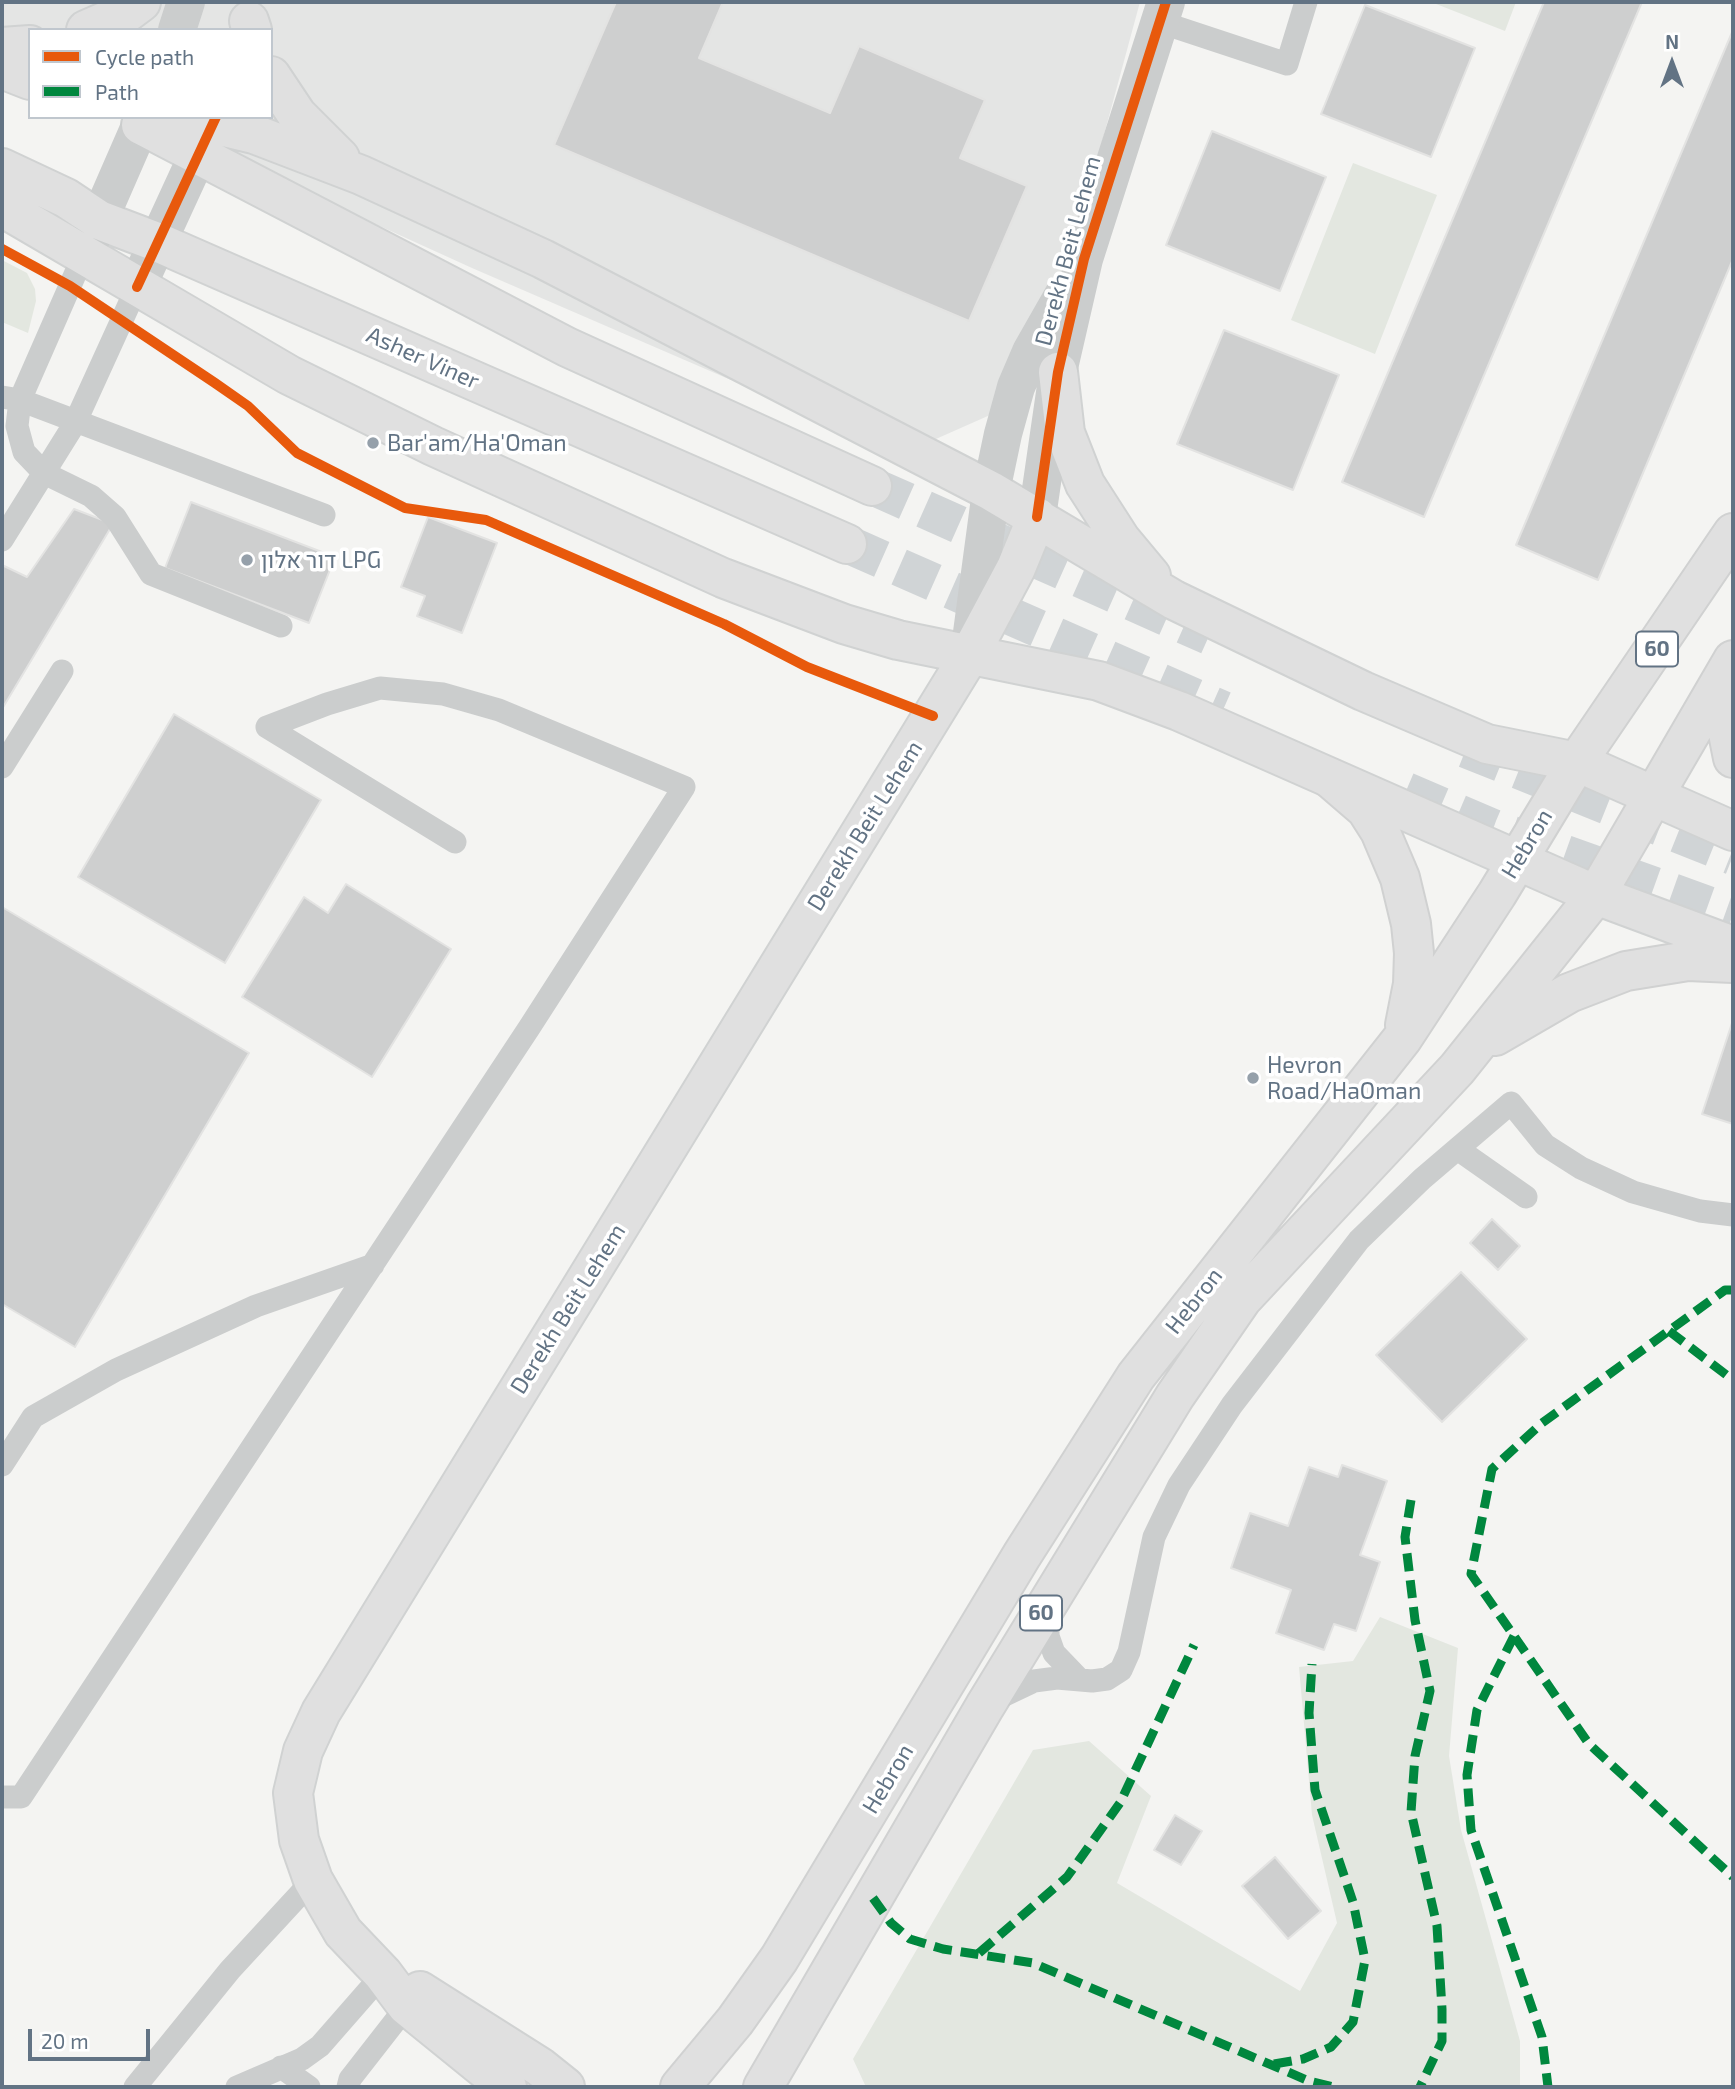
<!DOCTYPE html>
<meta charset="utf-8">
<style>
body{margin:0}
#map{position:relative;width:1735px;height:2089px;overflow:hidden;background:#f4f4f2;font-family:"Exo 2",sans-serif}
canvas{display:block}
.frame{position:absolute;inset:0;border:4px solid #627384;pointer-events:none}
.legend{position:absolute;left:28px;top:28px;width:245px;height:91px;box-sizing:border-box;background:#fff;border:2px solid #c0c7ce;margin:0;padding:9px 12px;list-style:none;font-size:21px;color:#627384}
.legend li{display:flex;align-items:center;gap:14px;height:35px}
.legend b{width:35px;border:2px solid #c0c7ce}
.north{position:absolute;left:1637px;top:28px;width:70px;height:70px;-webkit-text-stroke:5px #fff;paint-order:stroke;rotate:0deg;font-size:19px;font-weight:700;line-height:28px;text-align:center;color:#627384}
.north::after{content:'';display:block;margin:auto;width:24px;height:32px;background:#627384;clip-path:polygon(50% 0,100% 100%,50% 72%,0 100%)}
.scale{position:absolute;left:28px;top:2029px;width:122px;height:32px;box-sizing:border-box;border:4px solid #627384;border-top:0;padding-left:9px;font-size:21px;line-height:24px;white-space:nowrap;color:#627384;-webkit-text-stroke:5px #fff;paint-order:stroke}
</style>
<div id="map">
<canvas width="1735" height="2089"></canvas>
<div class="frame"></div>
<ul class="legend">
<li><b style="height:9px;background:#e8590c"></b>Cycle path</li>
<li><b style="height:9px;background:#00873e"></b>Path</li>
</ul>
<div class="north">N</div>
<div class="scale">20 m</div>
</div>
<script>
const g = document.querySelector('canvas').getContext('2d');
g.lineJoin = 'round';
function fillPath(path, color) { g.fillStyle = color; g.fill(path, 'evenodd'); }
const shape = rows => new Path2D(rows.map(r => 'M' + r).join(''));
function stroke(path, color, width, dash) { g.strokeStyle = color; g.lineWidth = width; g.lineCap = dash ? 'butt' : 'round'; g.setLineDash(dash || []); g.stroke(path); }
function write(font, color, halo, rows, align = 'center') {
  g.font = font + ' "Exo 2",Heebo,sans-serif'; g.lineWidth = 7; g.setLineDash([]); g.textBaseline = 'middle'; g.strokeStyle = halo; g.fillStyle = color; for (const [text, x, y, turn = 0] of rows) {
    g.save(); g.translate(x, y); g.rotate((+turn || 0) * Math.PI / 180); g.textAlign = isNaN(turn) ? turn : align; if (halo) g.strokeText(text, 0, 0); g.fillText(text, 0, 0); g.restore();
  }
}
const built = shape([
 [2,2,1140,2,1033,396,902,454,472,268,140,117,271,117,271,30,30,30,2,55]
]);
const green = shape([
 [1431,2,1516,2,1505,31],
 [1353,163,1437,195,1375,354,1291,320],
 [2,260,27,273,35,289,36,301,28,333,2,322],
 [1380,1617,1458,1648,1449,1756,1461,1830,1520,2041,1520,2087,866,2087,853,2059,1033,1750,1089,1741,1151,1796,1117,1883,1300,1991,1337,1923,1312,1815,1299,1667,1353,1661]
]);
const building = shape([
 [616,2,723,2,699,58,830,113,859,46,985,100,960,158,1027,186,969,321,554,145,616,2],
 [1544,2,1642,2,1424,517,1342,482,1544,2],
 [1365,5,1475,48,1431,157,1321,114,1365,5],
 [1733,30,1733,259,1598,580,1516,545,1733,30],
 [1212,131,1326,177,1280,291,1166,245,1212,131],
 [1224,330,1339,375,1293,490,1177,444,1224,330],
 [191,502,335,557,309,623,165,568,191,502],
 [74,509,113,524,2,709,2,565,27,577,74,509],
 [428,517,497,543,462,633,417,616,425,596,401,587,428,517],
 [174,714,321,800,225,963,78,877,174,714],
 [346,884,451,949,372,1077,242,997,304,897,328,913,346,884],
 [2,907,249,1053,75,1347,2,1304,2,907],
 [1733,1020,1733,1124,1702,1114,1733,1020],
 [1492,1219,1520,1246,1498,1270,1470,1243,1492,1219],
 [1461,1272,1527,1339,1442,1422,1376,1355,1461,1272],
 [1342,1465,1387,1481,1360,1555,1380,1562,1356,1631,1334,1624,1324,1650,1276,1633,1291,1590,1231,1568,1250,1513,1288,1526,1309,1467,1338,1477,1342,1465],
 [1175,1815,1202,1831,1181,1865,1154,1850,1175,1815],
 [1275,1857,1321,1911,1288,1939,1242,1886,1275,1857]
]);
const secondaryTunnel = shape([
 [872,486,1209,636],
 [847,544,1223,710],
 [1466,749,1733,856],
 [1406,791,1493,828,1733,914]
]);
const service = shape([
 [1160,22,1287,64,1306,2],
 [84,254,20,400,17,426,24,452,44,473,91,496,115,517,151,574,281,626],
 [2,397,20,400,324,515],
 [2,540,75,423,137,287],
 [267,727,455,842],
 [2,767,62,671],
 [1459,1150,1526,1197],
 [2,1465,33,1417,116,1370,256,1306,373,1265],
 [1048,1609,1048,1636,1054,1653,1078,1678],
 [994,1700,1034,1681,1057,1678,1092,1681,1107,1679,1121,1670,1129,1652,1154,1537,1179,1485,1232,1405,1359,1240,1422,1179,1511,1103,1545,1145,1581,1168,1633,1192,1700,1211,1733,1215],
 [2,1797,21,1797,529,1028,684,787,499,710,443,694,380,688,327,704,267,727],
 [281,2067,309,2087],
 [135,2087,230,1970,313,1880],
 [237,2087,302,2059,320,2046,383,1974],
 [348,2087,350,2079,414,1997]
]);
const minor = shape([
 [177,30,186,2],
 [86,250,144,117],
 [137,287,212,124],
 [1037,517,1058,372,1084,259,1166,2],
 [969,655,991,491,1003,434,1016,387,1031,352,1064,294]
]);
const secondary = shape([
 [249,21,252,30],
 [86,30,129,11,141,2],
 [2,47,30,45],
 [2,69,30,80],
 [271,76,297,115,340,158],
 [141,125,212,124,254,134,361,175,543,259,991,491,1174,600,1363,691,1487,744,1577,762,1733,831],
 [143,126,567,347,872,486],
 [2,168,66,198,99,220,157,242,847,544],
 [2,207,289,375,433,446,723,578,844,624,898,640,1099,681,1179,711,1596,895,1733,946],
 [1058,372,1065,433,1085,484,1121,540,1151,576],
 [420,1991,540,2067,565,2087],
 [507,2087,407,2006,383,1974,343,1932,313,1880,299,1840,293,1793,303,1751,321,1712,969,656,1016,568,1037,517]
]);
const trunk = shape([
 [1729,673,1726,723,1733,758],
 [1330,778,1366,809,1380,831,1400,878,1411,924,1414,953,1413,984,1405,1025],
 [1495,1036,1569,993,1626,971,1688,961,1733,963],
 [680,2087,735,2021,779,1959,1022,1555,1136,1376,1402,1039,1497,894,1577,762,1733,533],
 [763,2087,985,1706,1175,1396,1242,1299,1457,1069,1596,895,1733,660]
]);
const quiet = shape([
 [1733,1290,1725,1290,1542,1423,1492,1469,1471,1574,1589,1744,1733,1877],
 [1669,1331,1733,1380],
 [1411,1500,1405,1537,1415,1620,1430,1691,1415,1756,1411,1812,1437,1926,1442,2009,1442,2041,1420,2087],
 [1514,1636,1477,1710,1467,1775,1471,1830,1542,2037,1548,2087],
 [873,1898,891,1923,910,1939,943,1949,1033,1963,1309,2081,1333,2087],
 [979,1953,1067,1877,1120,1803,1194,1645],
 [1274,2064,1303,2059,1331,2047,1353,2022,1365,1960,1353,1902,1315,1790,1309,1713,1312,1664]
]);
const cycleway = shape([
 [2,249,70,286,215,383,248,406,297,453,405,508,486,520,724,624,807,667,933,716],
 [137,287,216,117],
 [1037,517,1058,372,1084,259,1166,2]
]);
const markers = [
 [373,443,7,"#95a0aa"],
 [247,560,7,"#95a0aa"],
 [1253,1078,7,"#95a0aa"]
];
const shields = [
 [1657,649,42],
 [1041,1613,42]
];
const shieldNames = [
 ["60",1657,649],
 ["60",1041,1613]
];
const streetNames = [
 ["Derekh Beit Lehem",1068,251,-75],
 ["Asher Viner",423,358,24],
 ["Derekh Beit Lehem",865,826,-58],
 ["Hebron",1527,844,-59],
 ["Hebron",1194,1301,-52],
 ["Derekh Beit Lehem",568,1309,-58],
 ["Hebron",888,1779,-59]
];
const poiNames = [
 ["Bar'am/Ha'Oman",387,443],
 ["דור אלון LPG",261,560],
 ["Hevron",1267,1065],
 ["Road/HaOman",1267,1091]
];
fillPath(built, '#e4e5e4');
fillPath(green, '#e3e7e0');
fillPath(building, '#cecfcf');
stroke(building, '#e3e3e2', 2);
stroke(secondaryTunnel, '#d0d4d6', 38, [38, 19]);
stroke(secondary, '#d0d2d2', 42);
stroke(trunk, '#d0d1d1', 42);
stroke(service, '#cbcdcd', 23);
stroke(minor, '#cbcdcd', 38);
stroke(secondary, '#e0e0e0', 38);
stroke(trunk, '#e0e0e0', 38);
stroke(quiet, '#00873e', 9, [18, 9]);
stroke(cycleway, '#e8590c', 10);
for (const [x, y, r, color] of markers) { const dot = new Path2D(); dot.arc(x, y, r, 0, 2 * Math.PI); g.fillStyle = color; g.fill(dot); stroke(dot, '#fff', 2.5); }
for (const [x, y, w] of shields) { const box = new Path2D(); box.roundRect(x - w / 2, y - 17.5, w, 35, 5); g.fillStyle = '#fff'; g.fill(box); stroke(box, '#627384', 2); }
write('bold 21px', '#627384', null, shieldNames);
write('23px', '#627384', '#fff', streetNames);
write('23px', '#627384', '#fff', poiNames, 'left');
</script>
